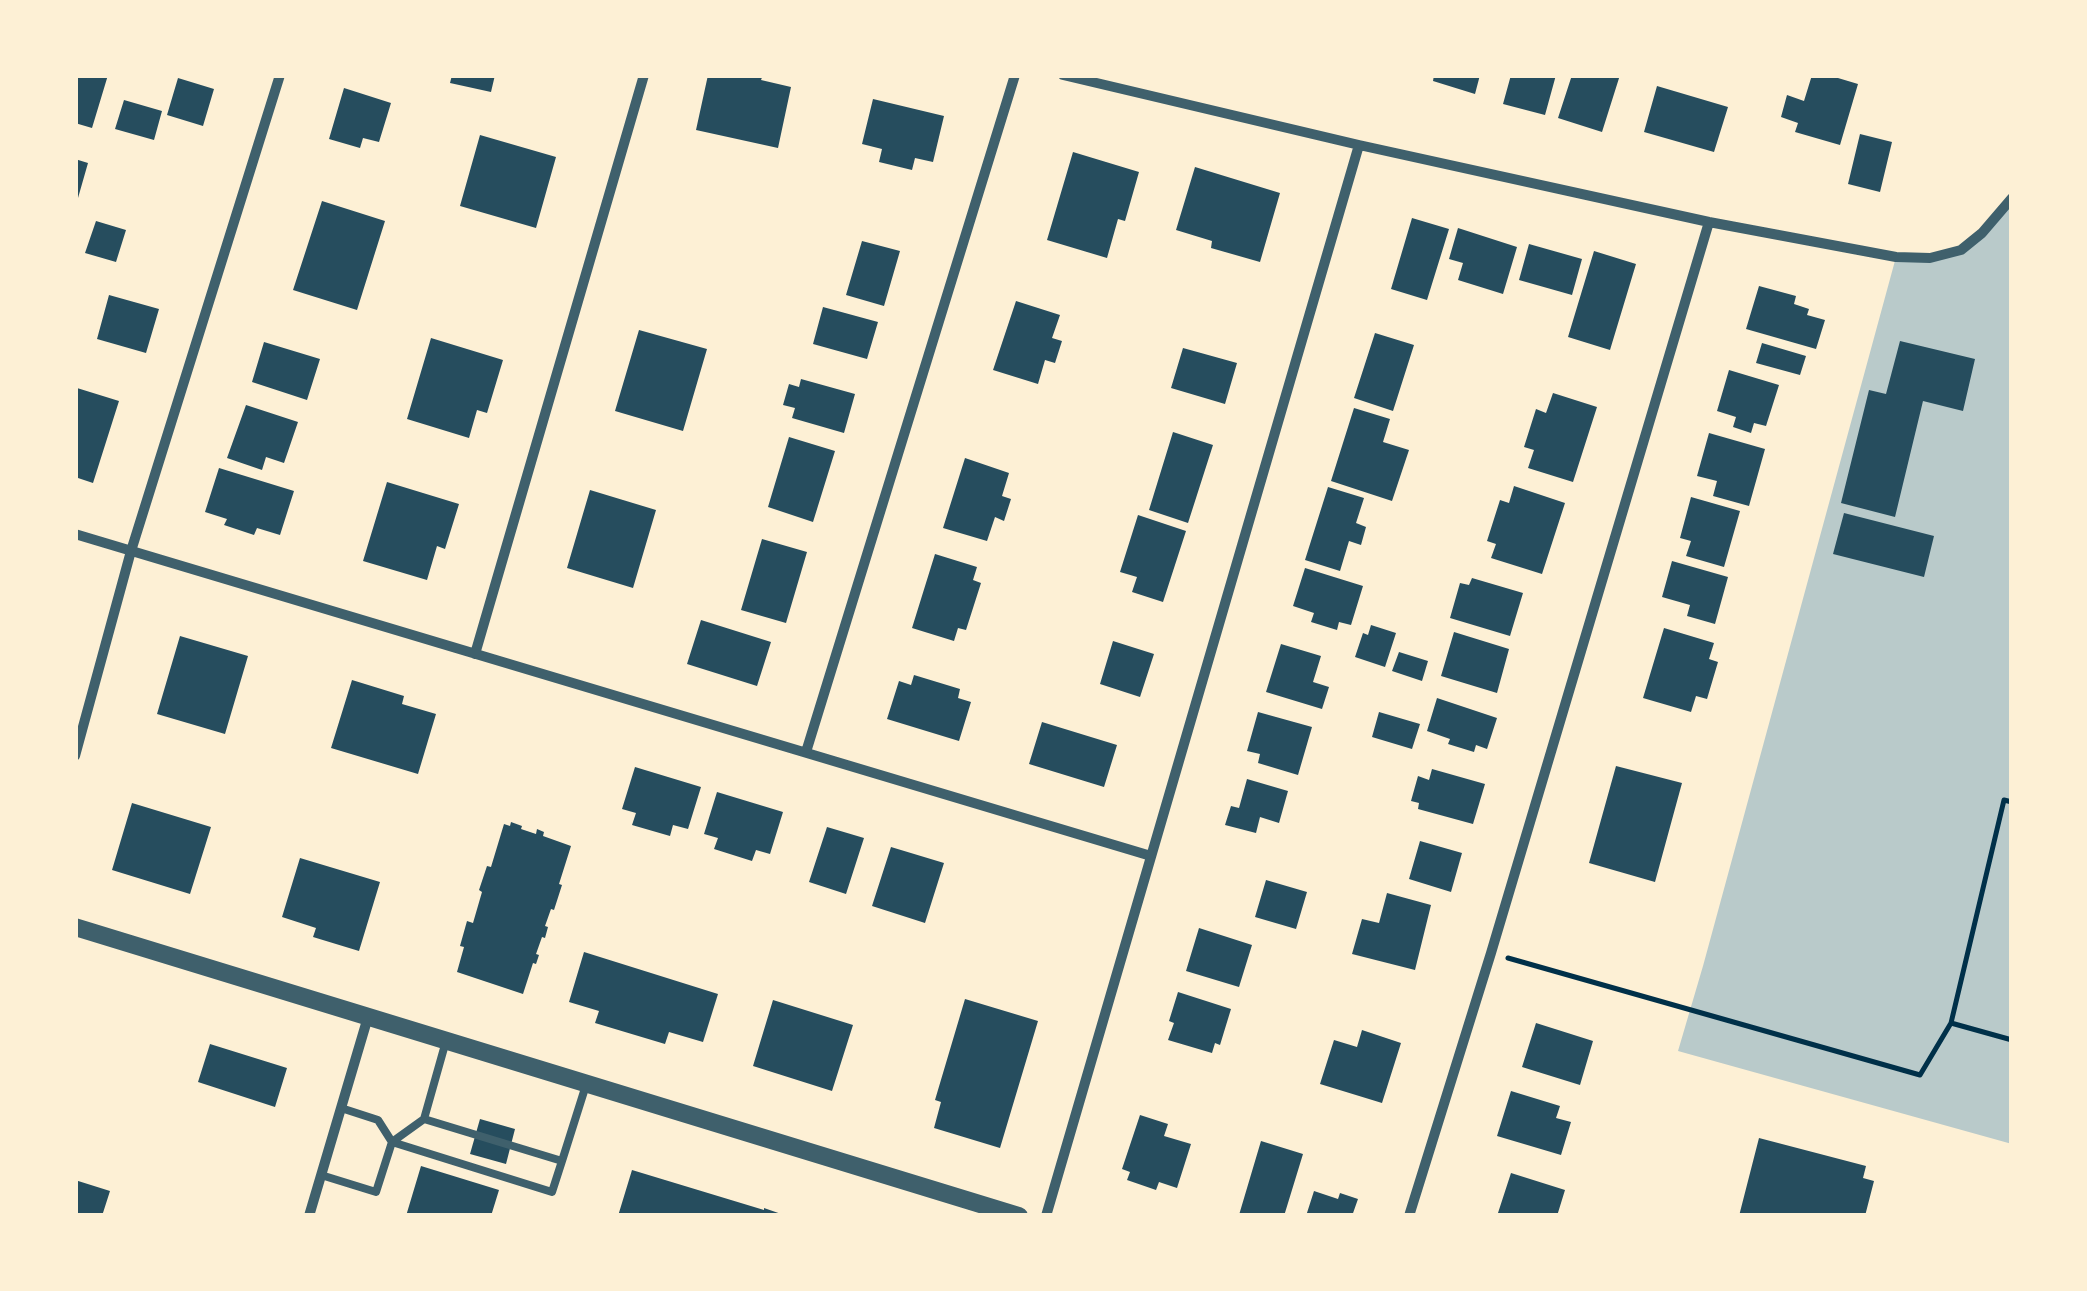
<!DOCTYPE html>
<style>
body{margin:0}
#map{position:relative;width:2087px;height:1291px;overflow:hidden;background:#fdf0d5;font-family:"Public Sans",sans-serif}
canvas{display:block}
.frame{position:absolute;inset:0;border:78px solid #fdf0d5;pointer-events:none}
</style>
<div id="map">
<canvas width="2087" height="1291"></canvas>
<div class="frame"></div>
</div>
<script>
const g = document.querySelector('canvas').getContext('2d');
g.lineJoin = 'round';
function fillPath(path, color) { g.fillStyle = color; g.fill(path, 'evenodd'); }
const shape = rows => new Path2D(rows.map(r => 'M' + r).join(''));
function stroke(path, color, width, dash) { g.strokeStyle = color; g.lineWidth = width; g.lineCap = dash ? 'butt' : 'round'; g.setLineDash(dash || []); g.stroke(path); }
const green = shape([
 [2012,198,2012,1144,1678,1051,1703,966,1896,257,1961,250]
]);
const building = shape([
 [75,75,108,75,92,128,75,123],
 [452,75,495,75,491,92,450,83],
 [708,75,763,75,761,80,791,87,778,148,696,130],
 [1434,75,1480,75,1475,94,1433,81],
 [1511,75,1556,75,1545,115,1503,104],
 [1572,75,1620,75,1602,132,1558,118],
 [1812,75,1828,75,1858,84,1840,145,1795,132,1798,123,1781,117,1787,95,1804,101],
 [178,78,214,89,203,126,167,115],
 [1657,86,1728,107,1714,152,1644,132],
 [344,88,391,103,379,142,363,138,360,148,329,139],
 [873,99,944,116,933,162,915,158,912,170,879,162,882,149,862,144],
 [124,100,162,111,154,140,115,129],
 [1860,134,1892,142,1880,192,1848,184],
 [480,135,556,157,536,228,460,206],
 [1073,152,1139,172,1125,221,1118,219,1107,258,1047,240],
 [75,159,88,163,76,205,75,205],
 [1195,167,1280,193,1260,262,1211,248,1212,241,1176,230],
 [322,201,385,221,357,310,293,290],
 [1412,218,1449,229,1427,300,1391,289],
 [96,221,126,230,116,262,85,253],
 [1458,228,1517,247,1503,294,1458,280,1463,263,1449,259],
 [862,241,900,251,884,306,846,295],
 [1529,244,1582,259,1572,295,1519,280],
 [1594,251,1636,264,1610,350,1568,337],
 [1759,286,1796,296,1794,304,1809,309,1807,315,1825,320,1816,349,1746,329],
 [109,295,159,309,146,353,97,339],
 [1016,301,1060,315,1052,338,1062,341,1055,363,1045,360,1038,384,993,370],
 [823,307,878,322,867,359,813,344],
 [639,330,707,349,683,431,615,411],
 [1375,333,1414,345,1393,411,1354,398],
 [431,338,503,360,487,413,477,410,469,438,407,419],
 [1900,341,1975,359,1963,411,1923,401,1895,517,1841,503,1869,390,1886,394],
 [264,342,320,359,307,400,252,382],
 [1762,343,1806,356,1800,375,1756,363],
 [1183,348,1237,363,1225,404,1171,388],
 [1729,370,1779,385,1766,426,1754,423,1751,433,1733,427,1736,417,1717,411],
 [801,379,855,394,844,433,792,418,795,408,783,405,789,384,799,387],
 [77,388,119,401,93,483,75,477],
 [1553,393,1597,407,1573,482,1528,468,1534,450,1524,447,1536,409,1546,413],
 [246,405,298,422,284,463,266,457,262,470,227,458],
 [1354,408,1390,419,1383,442,1409,450,1392,501,1331,481],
 [1173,432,1213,445,1188,523,1149,510],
 [1709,433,1765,449,1749,506,1713,496,1717,481,1697,476],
 [789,437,835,451,813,522,768,507],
 [965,458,1009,473,1002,496,1011,499,1004,521,995,517,987,541,943,528],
 [219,468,294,491,280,535,257,528,254,535,224,525,227,519,205,512],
 [387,482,459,504,445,549,437,546,427,580,363,561],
 [1514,486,1565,503,1542,574,1491,558,1496,544,1487,541,1500,500,1509,503],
 [1328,487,1364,498,1356,523,1366,527,1361,545,1349,541,1340,571,1305,560],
 [590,490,656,510,633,588,567,568],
 [1691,497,1740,511,1724,567,1686,556,1691,541,1680,538],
 [1844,513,1934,536,1924,577,1833,554],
 [1138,515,1186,531,1163,602,1132,592,1137,577,1120,572],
 [762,539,807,552,786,623,741,610],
 [935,554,977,567,973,580,981,583,966,630,958,628,954,641,912,628],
 [1672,561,1728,577,1715,624,1687,616,1690,605,1662,597],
 [1305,568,1363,586,1351,625,1339,622,1337,630,1311,622,1314,613,1293,606],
 [1472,578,1523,593,1510,636,1450,618,1460,583,1469,585],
 [701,620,771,642,757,686,687,664],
 [1371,625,1396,633,1385,667,1355,657,1363,633,1368,635],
 [1664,628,1714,643,1709,659,1718,662,1707,699,1696,696,1691,712,1643,698],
 [1454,632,1509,649,1497,693,1441,676],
 [180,636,248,656,225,734,157,714],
 [1113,641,1154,654,1140,697,1100,684],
 [1281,644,1321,656,1313,682,1329,687,1322,709,1266,692],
 [1399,652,1428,661,1422,681,1392,671],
 [914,675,960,689,958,698,971,702,959,741,887,719,899,681,911,685],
 [352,680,404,696,402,704,436,714,418,774,331,748],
 [1437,698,1497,718,1487,749,1476,745,1474,752,1448,744,1450,739,1427,731],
 [1258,712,1312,727,1298,775,1258,763,1260,754,1247,751],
 [1379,712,1420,724,1412,749,1372,737],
 [1042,722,1117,745,1104,787,1029,764],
 [1616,766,1682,783,1655,882,1589,863],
 [635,767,701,787,688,829,673,825,670,836,632,825,636,813,622,809],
 [1432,769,1485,784,1473,824,1418,809,1419,803,1411,801,1418,776,1429,780],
 [1247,779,1288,791,1279,823,1260,817,1256,833,1225,825,1231,806,1239,808],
 [717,792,783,812,770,854,756,850,752,861,714,849,718,838,704,834],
 [132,803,211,827,190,894,112,870],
 [511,822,522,826,521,829,536,834,537,829,544,832,543,836,571,846,559,884,562,885,554,910,551,909,545,926,548,927,545,938,542,937,536,954,539,955,536,964,533,963,523,994,457,972,464,947,460,946,467,921,473,923,482,892,479,890,487,866,491,867,504,824,510,826],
 [827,827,864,838,846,894,809,882],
 [1420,841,1462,853,1451,892,1409,879],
 [891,847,944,863,925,923,872,906],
 [300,858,380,882,359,951,313,937,316,928,282,917],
 [1266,880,1307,892,1296,929,1255,917],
 [1387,893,1431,905,1415,970,1352,954,1362,919,1379,923],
 [1199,928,1252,945,1239,987,1186,971],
 [584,952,718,994,703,1042,669,1032,665,1044,595,1023,599,1011,569,1002],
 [1178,992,1231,1009,1220,1045,1215,1043,1212,1053,1168,1040,1174,1023,1169,1021],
 [965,999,1038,1021,1000,1148,934,1128,941,1102,935,1100],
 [773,1000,853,1025,832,1091,753,1066],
 [1536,1023,1593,1041,1580,1085,1522,1067],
 [1362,1030,1401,1043,1382,1103,1320,1084,1334,1040,1357,1047],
 [210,1044,287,1068,275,1107,198,1082],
 [1511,1091,1560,1106,1556,1118,1571,1122,1561,1155,1497,1136],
 [1140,1115,1168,1124,1164,1136,1191,1144,1177,1188,1159,1182,1156,1190,1127,1180,1130,1172,1122,1169],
 [480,1119,515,1129,506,1164,470,1154],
 [1759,1138,1866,1166,1863,1178,1874,1181,1865,1216,1739,1216],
 [1261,1141,1303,1154,1284,1216,1239,1215],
 [421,1166,499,1190,491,1216,406,1216],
 [632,1170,764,1210,764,1208,787,1216,618,1216],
 [1511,1173,1565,1190,1557,1216,1497,1216],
 [75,1180,110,1191,102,1216,75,1216],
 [1314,1191,1338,1199,1340,1193,1358,1199,1352,1216,1306,1216]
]);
const path = shape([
 [1508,958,1920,1075,1951,1023,2012,1040],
 [1951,1023,2004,800,2012,802]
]);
const service = shape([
 [446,1041,424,1119,562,1161,586,1085],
 [341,1108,378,1120,392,1142,552,1192,562,1161],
 [321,1175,376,1192,392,1142,424,1119]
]);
const minor = shape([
 [1063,75,1359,145,1709,222,1896,257,1930,258,1961,250,1982,233,2012,198],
 [75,534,1151,856],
 [475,654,644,75],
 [806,752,1015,75],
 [75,756,131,551,280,75],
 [309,1216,368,1017],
 [1046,1216,1359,145],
 [1409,1216,1491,953,1709,222]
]);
const tertiary = shape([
 [75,927,1019,1216]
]);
fillPath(green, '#b9caca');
fillPath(building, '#264d5e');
stroke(path, '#003049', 5);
stroke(service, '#3f606c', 8);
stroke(minor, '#3f606c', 10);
stroke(tertiary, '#3f606c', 18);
</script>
